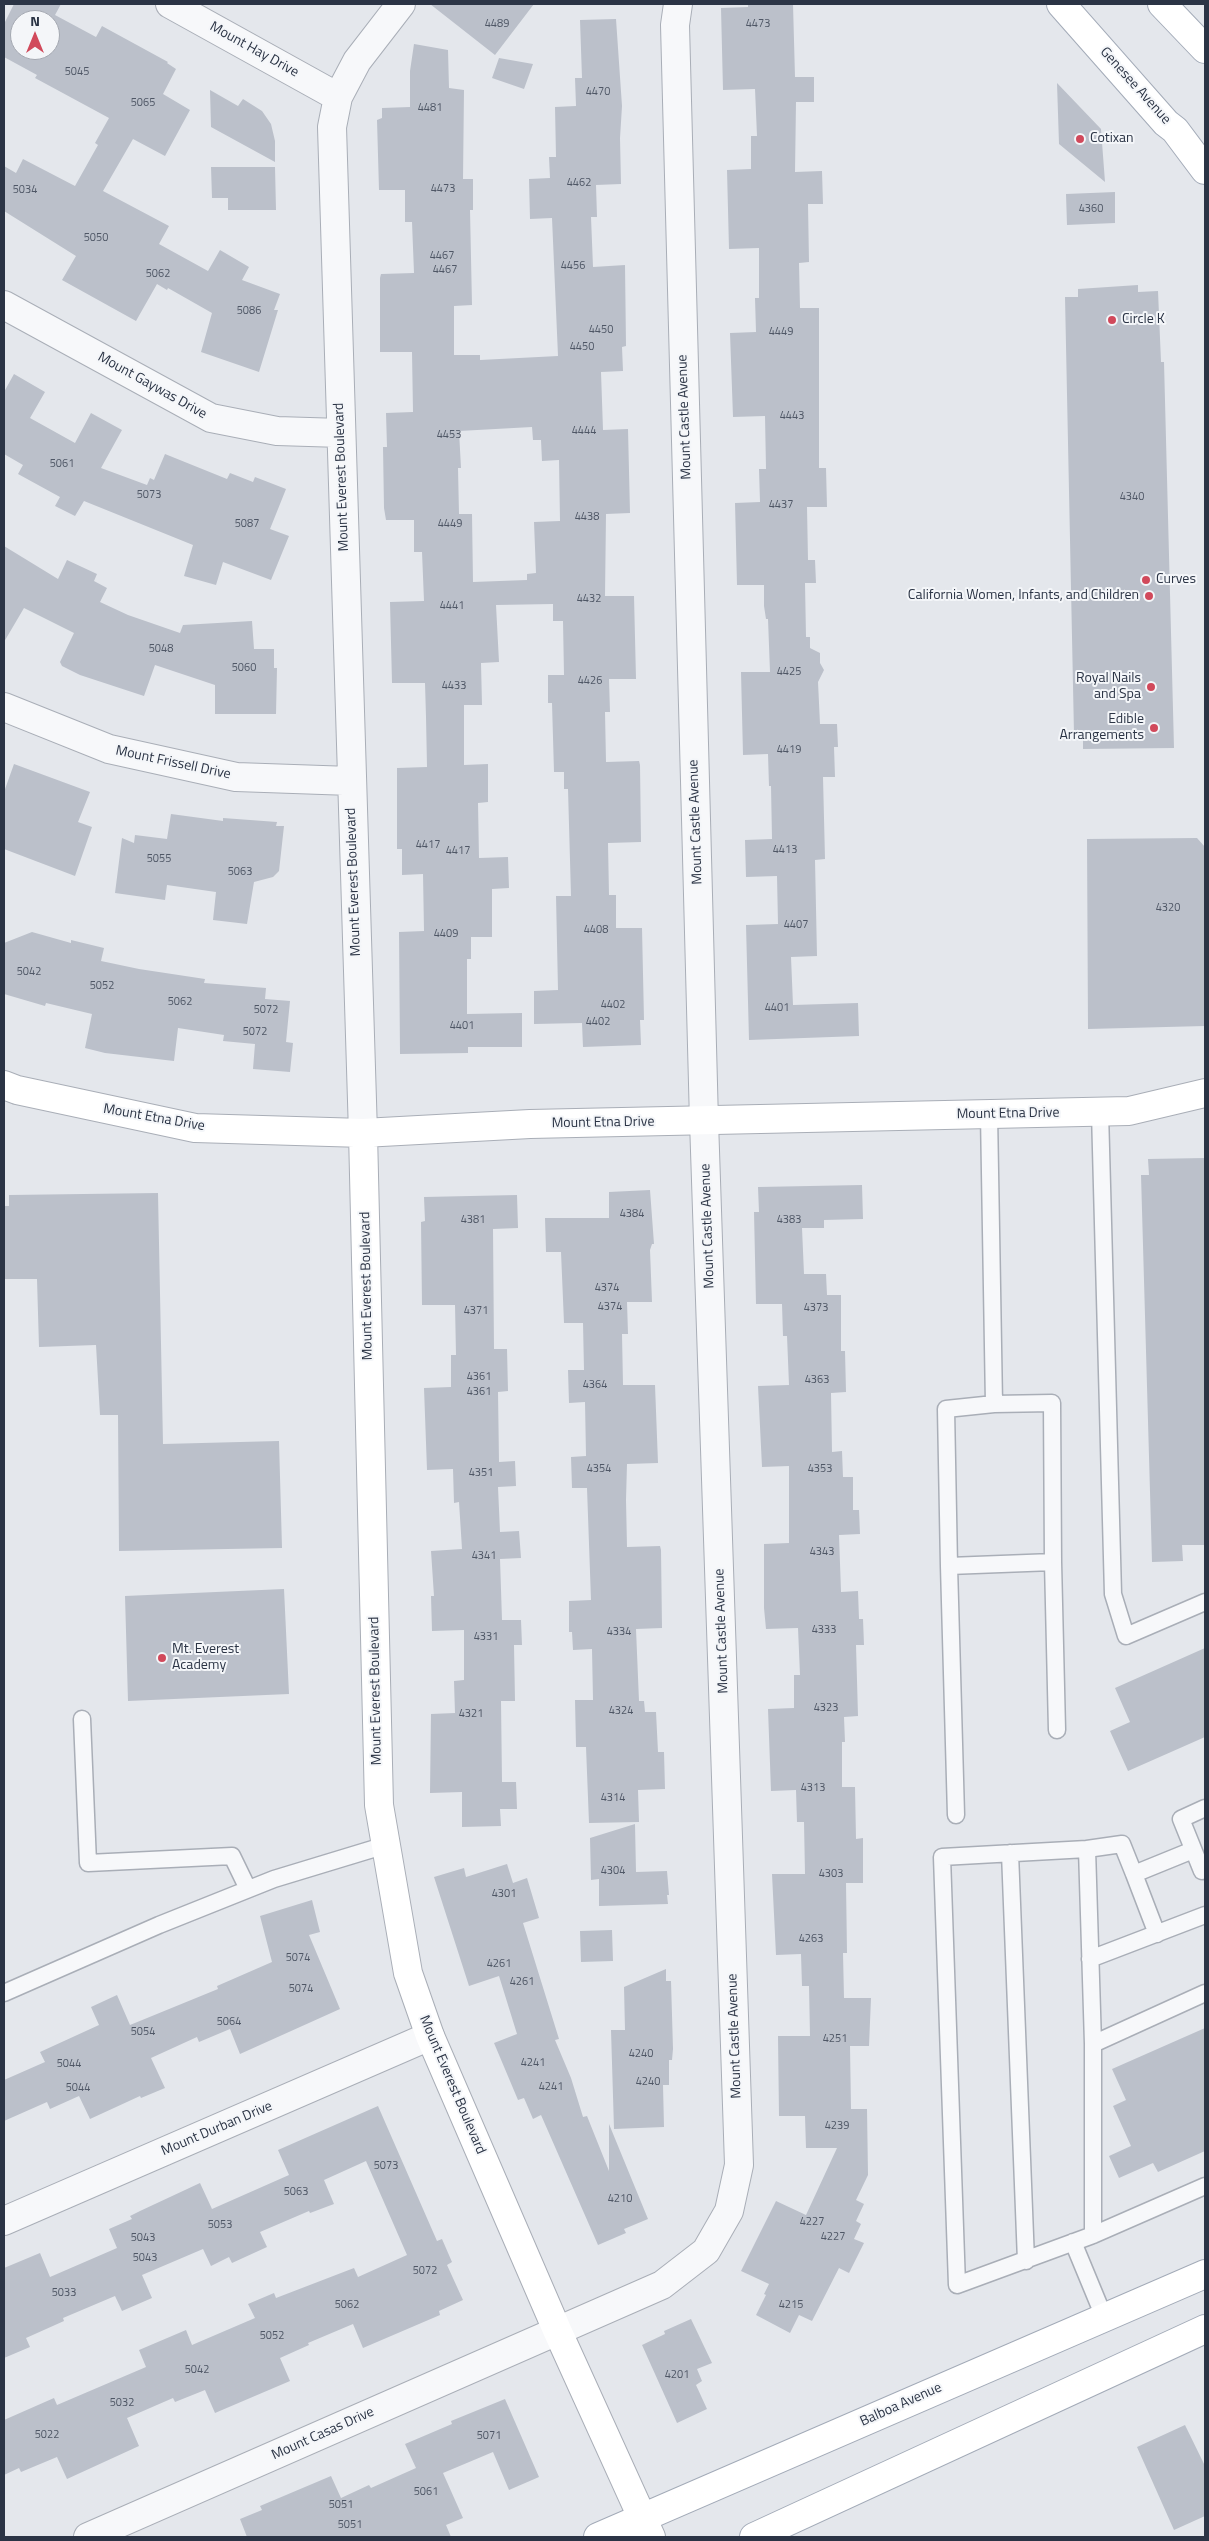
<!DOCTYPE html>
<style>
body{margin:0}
#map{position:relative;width:1209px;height:2541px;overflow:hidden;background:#e4e7ec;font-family:"Titillium Web",sans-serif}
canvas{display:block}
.frame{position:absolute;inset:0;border:5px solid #2b3445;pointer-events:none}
.north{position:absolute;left:10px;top:10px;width:50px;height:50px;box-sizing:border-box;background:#f4f6f9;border:1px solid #a4a8b1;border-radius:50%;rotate:0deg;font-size:14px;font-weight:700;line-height:20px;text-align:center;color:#2b3445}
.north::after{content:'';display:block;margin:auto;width:18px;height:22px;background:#d1495b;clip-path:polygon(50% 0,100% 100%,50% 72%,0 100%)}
</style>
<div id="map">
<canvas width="1209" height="2541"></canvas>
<div class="frame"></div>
<div class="north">N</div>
</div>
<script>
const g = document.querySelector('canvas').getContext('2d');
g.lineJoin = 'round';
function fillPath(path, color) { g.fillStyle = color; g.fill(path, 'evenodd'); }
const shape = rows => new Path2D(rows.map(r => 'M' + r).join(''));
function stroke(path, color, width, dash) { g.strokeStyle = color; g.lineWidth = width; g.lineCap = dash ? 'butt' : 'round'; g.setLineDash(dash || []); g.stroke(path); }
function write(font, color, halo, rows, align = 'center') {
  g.font = font + ' "Titillium Web",sans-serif'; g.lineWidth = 4; g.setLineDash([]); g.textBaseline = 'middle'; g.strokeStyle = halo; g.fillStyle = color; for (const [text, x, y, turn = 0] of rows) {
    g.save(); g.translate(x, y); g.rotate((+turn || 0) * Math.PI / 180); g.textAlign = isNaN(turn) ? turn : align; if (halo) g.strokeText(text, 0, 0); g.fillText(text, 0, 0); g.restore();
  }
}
const building = shape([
 [14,4,61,4,55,15,96,37,102,26,168,62,167,63,176,69,163,94,190,110,165,156,133,139,103,191,169,226,159,244,208,271,220,250,249,267,242,280,280,294,274,310,278,310,259,372,201,352,212,313,168,288,167,290,157,284,136,321,62,280,76,256,4,211,4,166,16,173,23,159,75,186,98,145,95,143,109,118,35,78,37,75,4,57,4,24],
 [20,20,50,20,50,50,20,50],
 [430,4,534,4,495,55],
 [748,4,793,4,795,77,814,77,814,102,796,102,795,172,822,171,823,204,808,204,809,262,799,263,800,308,819,308,819,468,826,468,827,507,807,507,808,560,815,560,816,583,805,583,806,637,810,637,810,648,820,653,820,663,824,670,818,682,820,724,837,724,838,747,834,747,835,777,823,777,825,859,815,860,817,956,791,957,793,1005,858,1003,859,1036,749,1040,746,925,778,924,777,876,746,877,745,840,772,839,771,786,769,786,768,754,743,755,741,672,770,672,768,619,766,619,764,606,764,585,737,585,735,503,760,502,759,469,766,469,765,416,733,417,730,333,756,332,755,298,759,298,759,248,729,249,727,170,751,169,751,136,757,136,755,89,723,90,721,8,748,7],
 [616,19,622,106,620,138,621,184,596,185,597,217,591,217,593,267,625,265,626,346,622,347,623,371,601,372,603,430,628,429,630,513,606,514,605,596,634,596,636,679,609,679,610,712,605,712,606,762,639,761,640,765,641,842,608,843,609,895,616,895,616,928,642,928,644,1020,640,1020,641,1045,583,1047,582,1023,534,1024,534,991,558,990,556,896,571,896,568,789,564,789,564,772,554,772,552,703,548,703,548,675,564,675,563,621,553,621,553,604,496,605,499,662,481,663,482,705,464,705,464,765,488,764,488,802,478,803,479,858,508,857,509,888,492,889,492,937,471,937,471,959,467,959,467,1014,522,1013,522,1047,468,1047,468,1053,400,1054,399,932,424,931,423,874,402,875,402,849,397,849,397,768,427,767,426,717,425,683,392,683,390,602,424,601,422,552,414,552,414,520,386,520,384,508,383,447,387,447,386,413,413,412,412,352,380,352,380,278,381,274,414,273,412,222,405,222,405,190,379,190,377,120,382,118,382,108,410,107,410,71,414,44,448,50,449,88,464,90,463,179,473,179,473,210,470,210,472,305,454,306,454,355,480,355,480,360,558,356,552,218,530,219,529,179,550,178,549,157,556,157,555,107,576,106,575,78,582,78,580,20],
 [532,427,533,440,541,440,542,461,559,460,560,521,534,522,536,573,527,574,527,580,473,582,472,514,459,514,458,468,461,468,459,431],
 [499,58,533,64,524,89,492,78],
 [1057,83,1101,129,1105,182,1059,144],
 [210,90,238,106,243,99,262,111,271,124,275,141,275,162,211,127],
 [211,167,275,167,276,210,228,210,228,198,212,198],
 [1115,192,1115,223,1067,225,1066,194],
 [1138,285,1138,292,1158,291,1161,362,1164,362,1174,748,1083,749,1083,733,1074,734,1065,297,1078,297,1078,289],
 [14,374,45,392,30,418,75,443,91,413,122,430,101,468,147,485,150,478,154,480,165,454,227,479,230,473,253,482,255,477,286,489,270,529,289,536,271,580,223,562,216,585,184,576,193,545,84,501,75,516,55,506,60,497,18,474,23,465,4,454,4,392],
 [4,546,58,579,67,560,97,574,94,581,107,588,100,602,128,615,180,633,183,625,252,621,254,649,274,649,274,668,277,668,276,714,215,714,215,685,155,665,144,696,80,675,62,666,60,662,74,633,24,608,4,642],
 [14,764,90,792,78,822,92,827,75,876,4,849,4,792],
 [171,814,223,821,223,818,277,822,276,826,284,826,279,871,273,877,254,882,247,924,213,920,216,892,167,885,165,900,115,893,122,838,134,843,135,835,167,839],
 [1197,838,1205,847,1205,1026,1088,1029,1087,839],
 [32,932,71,943,71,940,104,948,101,961,139,969,205,979,204,983,266,988,265,999,290,1001,286,1042,293,1043,290,1072,253,1069,255,1044,223,1041,224,1035,178,1028,174,1061,105,1053,85,1048,92,1014,46,1003,45,1006,4,994,4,943],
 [1205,1158,1205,1545,1182,1545,1183,1561,1152,1562,1141,1175,1149,1175,1148,1159],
 [862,1185,863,1219,824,1220,824,1228,802,1228,804,1274,826,1274,827,1295,841,1295,841,1351,845,1351,846,1392,831,1393,832,1452,842,1451,843,1477,853,1477,853,1510,859,1510,860,1534,839,1535,841,1592,858,1591,859,1619,863,1619,864,1645,856,1645,858,1716,844,1717,845,1742,842,1742,842,1787,855,1787,856,1839,863,1838,863,1883,846,1883,847,1953,843,1953,844,1998,871,1998,869,2046,850,2046,851,2109,867,2109,868,2175,856,2200,864,2204,856,2221,861,2224,854,2239,864,2243,849,2273,839,2268,812,2321,799,2315,790,2333,756,2315,766,2295,764,2294,769,2284,741,2271,776,2201,806,2215,837,2148,806,2148,805,2116,779,2116,778,2036,810,2036,809,1986,802,1986,801,1954,776,1955,772,1874,805,1874,804,1822,797,1822,796,1790,771,1791,768,1709,794,1708,794,1675,800,1675,798,1628,766,1629,764,1608,764,1544,789,1543,789,1466,762,1467,758,1386,789,1385,787,1336,783,1336,782,1304,756,1304,754,1212,759,1212,758,1187],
 [650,1190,654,1244,652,1244,650,1250,652,1302,627,1302,628,1334,622,1334,623,1385,655,1385,658,1463,627,1464,626,1500,627,1547,660,1546,661,1550,662,1628,636,1629,639,1701,644,1701,645,1712,656,1712,658,1752,664,1752,665,1789,638,1790,639,1822,589,1823,586,1747,576,1747,575,1700,593,1700,592,1649,573,1650,572,1632,569,1632,569,1601,591,1600,587,1488,572,1488,571,1457,586,1456,585,1402,569,1403,568,1370,584,1370,583,1323,564,1323,561,1252,546,1252,545,1218,609,1218,609,1192],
 [158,1193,163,1444,279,1441,282,1548,119,1551,118,1415,100,1415,96,1345,39,1347,37,1279,4,1279,4,1206,9,1206,9,1195],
 [517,1195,518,1228,493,1229,494,1349,507,1349,508,1391,498,1392,499,1462,515,1461,516,1486,498,1487,500,1532,519,1531,521,1558,500,1559,502,1620,521,1620,522,1645,514,1645,515,1701,501,1701,502,1782,516,1782,517,1809,500,1809,501,1826,462,1827,462,1792,430,1793,431,1714,455,1713,454,1681,464,1680,464,1630,432,1631,431,1596,434,1596,431,1551,462,1549,459,1502,454,1503,453,1469,427,1470,424,1388,451,1387,451,1355,456,1355,455,1305,422,1305,421,1222,425,1221,424,1197],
 [284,1589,289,1694,128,1701,125,1596],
 [1205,1648,1205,1737,1128,1771,1110,1731,1130,1722,1115,1688],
 [635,1824,636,1872,667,1871,669,1895,667,1895,668,1904,599,1906,599,1879,591,1880,590,1838],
 [507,1864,513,1883,527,1878,539,1918,523,1923,559,2039,555,2040,571,2078,583,2117,587,2116,609,2171,609,2124,648,2219,624,2229,626,2233,598,2245,541,2115,533,2119,524,2098,518,2100,494,2043,517,2034,499,1976,469,1986,434,1877,464,1868,466,1877],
 [312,1900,320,1932,309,1935,340,2009,240,2054,230,2029,199,2042,197,2037,151,2058,165,2088,141,2098,140,2096,90,2119,79,2096,50,2109,47,2102,4,2121,4,2080,45,2062,40,2052,99,2025,91,2007,117,1995,130,2025,218,1989,217,1986,272,1962,260,1916],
 [612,1930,613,1961,581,1962,580,1931],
 [666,1969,666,1981,671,1981,673,2049,672,2060,669,2060,669,2085,663,2085,664,2127,614,2129,611,2030,625,2030,624,1987],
 [1205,2028,1205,2151,1158,2172,1153,2163,1119,2178,1109,2156,1131,2146,1113,2106,1126,2100,1112,2069],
 [378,2106,437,2241,442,2239,452,2262,447,2265,463,2300,439,2311,440,2315,363,2348,353,2324,308,2343,309,2345,280,2358,290,2381,215,2413,205,2390,175,2402,173,2398,127,2418,139,2446,67,2479,57,2457,21,2472,19,2468,4,2475,4,2420,54,2398,57,2405,146,2367,139,2350,186,2330,192,2345,255,2318,248,2304,274,2293,276,2298,354,2268,358,2277,407,2255,366,2161,324,2180,334,2204,310,2213,309,2211,260,2232,267,2247,232,2263,229,2257,211,2266,203,2249,142,2275,152,2298,122,2311,115,2296,63,2318,64,2321,26,2338,30,2347,4,2358,4,2268,40,2253,50,2277,117,2248,109,2229,132,2219,130,2216,140,2211,200,2183,212,2209,289,2175,278,2150],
 [691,2319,712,2363,697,2369,702,2381,696,2385,707,2409,677,2423,642,2345,665,2334,664,2331],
 [505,2399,539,2477,509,2490,493,2452,443,2473,463,2518,446,2525,451,2537,247,2537,240,2519,262,2510,260,2506,331,2476,341,2498,369,2485,371,2488,416,2468,405,2444,452,2424,451,2421],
 [1185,2425,1205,2466,1205,2516,1174,2530,1137,2447]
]);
const lane = shape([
 [1100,1112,1113,1594,1126,1636,1205,1602],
 [989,1114,994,1404,1052,1403,1053,1562,949,1566,946,1409,994,1404],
 [1053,1562,1057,1730],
 [949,1566,956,1815],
 [82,1719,88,1863,232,1856,248,1889],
 [1205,1808,1181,1819,1202,1871,1205,1870],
 [1087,1849,1122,1844,1134,1874,1193,1850],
 [1010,1853,1026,2261],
 [1134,1874,1157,1934],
 [1090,1959,1205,1915],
 [4,1993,159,1925,274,1879,386,1845],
 [1093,2044,1205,1993],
 [1093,2235,1093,2044,1087,1849,942,1857,957,2285,1093,2235,1205,2186],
 [1073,2242,1104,2317]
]);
const street = shape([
 [170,4,338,97],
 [4,305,211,418,277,431,341,433],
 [4,707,109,749,236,777,351,781],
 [363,1133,332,127,338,97,357,61,401,4],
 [4,2221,430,2036],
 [88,2537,662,2285,706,2251,729,2211,739,2165,704,1121,675,25,678,4]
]);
const secondary = shape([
 [4,1085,17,1090,195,1128,363,1133,530,1124,1129,1111,1205,1093],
 [363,1133,379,1805,408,1973,430,2036,557,2330,651,2537]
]);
const primary = shape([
 [1061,4,1166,123,1175,130,1205,170],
 [1162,4,1205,49],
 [598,2537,1205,2274],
 [754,2537,1205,2329]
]);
const markers = [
 [1080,139,5,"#d1495b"],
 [1112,320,5,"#d1495b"],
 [1146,580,5,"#d1495b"],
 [1149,596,5,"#d1495b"],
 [1151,687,5,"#d1495b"],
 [1154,728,5,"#d1495b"],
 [162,1658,5,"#d1495b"]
];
const numberNames = [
 ["4489",497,24],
 ["4473",758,24],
 ["5045",77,72],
 ["4470",598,92],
 ["5065",143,103],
 ["4481",430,108],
 ["4462",579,183],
 ["4473",443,189],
 ["5034",25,190],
 ["4360",1091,209],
 ["5050",96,238],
 ["4467",442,256],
 ["4456",573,266],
 ["4467",445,270],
 ["5062",158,274],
 ["5086",249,311],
 ["4450",601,330],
 ["4449",781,332],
 ["4450",582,347],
 ["4443",792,416],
 ["4444",584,431],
 ["4453",449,435],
 ["5061",62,464],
 ["5073",149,495],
 ["4340",1132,497],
 ["4437",781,505],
 ["4438",587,517],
 ["5087",247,524],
 ["4449",450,524],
 ["4432",589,599],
 ["4441",452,606],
 ["5048",161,649],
 ["5060",244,668],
 ["4425",789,672],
 ["4426",590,681],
 ["4433",454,686],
 ["4419",789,750],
 ["4417",428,845],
 ["4413",785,850],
 ["4417",458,851],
 ["5055",159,859],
 ["5063",240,872],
 ["4320",1168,908],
 ["4407",796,925],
 ["4408",596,930],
 ["4409",446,934],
 ["5042",29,972],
 ["5052",102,986],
 ["5062",180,1002],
 ["4402",613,1005],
 ["4401",777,1008],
 ["5072",266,1010],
 ["4402",598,1022],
 ["4401",462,1026],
 ["5072",255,1032],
 ["4384",632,1214],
 ["4381",473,1220],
 ["4383",789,1220],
 ["4374",607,1288],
 ["4374",610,1307],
 ["4373",816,1308],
 ["4371",476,1311],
 ["4361",479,1377],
 ["4363",817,1380],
 ["4364",595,1385],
 ["4361",479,1392],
 ["4354",599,1469],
 ["4353",820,1469],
 ["4351",481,1473],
 ["4343",822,1552],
 ["4341",484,1556],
 ["4333",824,1630],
 ["4334",619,1632],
 ["4331",486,1637],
 ["4323",826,1708],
 ["4324",621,1711],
 ["4321",471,1714],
 ["4313",813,1788],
 ["4314",613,1798],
 ["4304",613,1871],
 ["4303",831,1874],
 ["4301",504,1894],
 ["4263",811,1939],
 ["5074",298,1958],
 ["4261",499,1964],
 ["4261",522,1982],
 ["5074",301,1989],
 ["5064",229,2022],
 ["5054",143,2032],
 ["4251",835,2039],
 ["4240",641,2054],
 ["4241",533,2063],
 ["5044",69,2064],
 ["4240",648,2082],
 ["4241",551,2087],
 ["5044",78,2088],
 ["4239",837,2126],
 ["5073",386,2166],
 ["5063",296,2192],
 ["4210",620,2199],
 ["4227",812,2222],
 ["5053",220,2225],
 ["4227",833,2237],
 ["5043",143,2238],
 ["5043",145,2258],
 ["5072",425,2271],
 ["5033",64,2293],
 ["5062",347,2305],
 ["4215",791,2305],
 ["5052",272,2336],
 ["5042",197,2370],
 ["4201",677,2375],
 ["5032",122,2403],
 ["5022",47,2435],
 ["5071",489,2436],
 ["5061",426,2492],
 ["5051",341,2505],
 ["5051",350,2525]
];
const streetNames = [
 ["Mount Hay Drive",254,50,29],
 ["Genesee Avenue",1135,86,48],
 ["Mount Gaywas Drive",152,386,29],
 ["Mount Castle Avenue",685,417,-92],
 ["Mount Everest Boulevard",342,477,-92],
 ["Mount Frissell Drive",173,763,12],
 ["Mount Castle Avenue",696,822,-92],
 ["Mount Everest Boulevard",354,882,-92],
 ["Mount Etna Drive",1008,1114,-1],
 ["Mount Etna Drive",154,1118,10],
 ["Mount Etna Drive",603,1123,-1],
 ["Mount Castle Avenue",708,1226,-92],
 ["Mount Everest Boulevard",367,1286,-91],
 ["Mount Castle Avenue",722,1631,-92],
 ["Mount Everest Boulevard",376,1691,-91],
 ["Mount Castle Avenue",735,2036,-92],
 ["Mount Everest Boulevard",452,2085,67],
 ["Mount Durban Drive",217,2129,-23],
 ["Balboa Avenue",901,2405,-24],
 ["Mount Casas Drive",323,2434,-24]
];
const poiNames = [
 ["Cotixan",1090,139],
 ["Circle K",1122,320],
 ["Curves",1156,580],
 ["California Women, Infants, and Children",1139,596,"right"],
 ["Royal Nails",1141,679,"right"],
 ["and Spa",1141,695,"right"],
 ["Edible",1144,720,"right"],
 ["Arrangements",1144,736,"right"],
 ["Mt. Everest",172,1650],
 ["Academy",172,1666]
];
fillPath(building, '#bbc0ca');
stroke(lane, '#a9aeb7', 19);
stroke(street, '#a9aeb7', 30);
stroke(secondary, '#a9aeb7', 30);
stroke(primary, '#a3abb8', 30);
stroke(lane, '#f7f8fa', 16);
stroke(street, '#f7f8fa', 28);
stroke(secondary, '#fff', 28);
stroke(primary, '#fff', 28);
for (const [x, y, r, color] of markers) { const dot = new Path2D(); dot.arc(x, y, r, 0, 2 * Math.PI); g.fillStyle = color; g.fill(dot); stroke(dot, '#f4f6f9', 2); }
write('11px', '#4f5766', null, numberNames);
write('14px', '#2b3445', '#f4f6f9', streetNames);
write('14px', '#2b3445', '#f4f6f9', poiNames, 'left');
</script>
